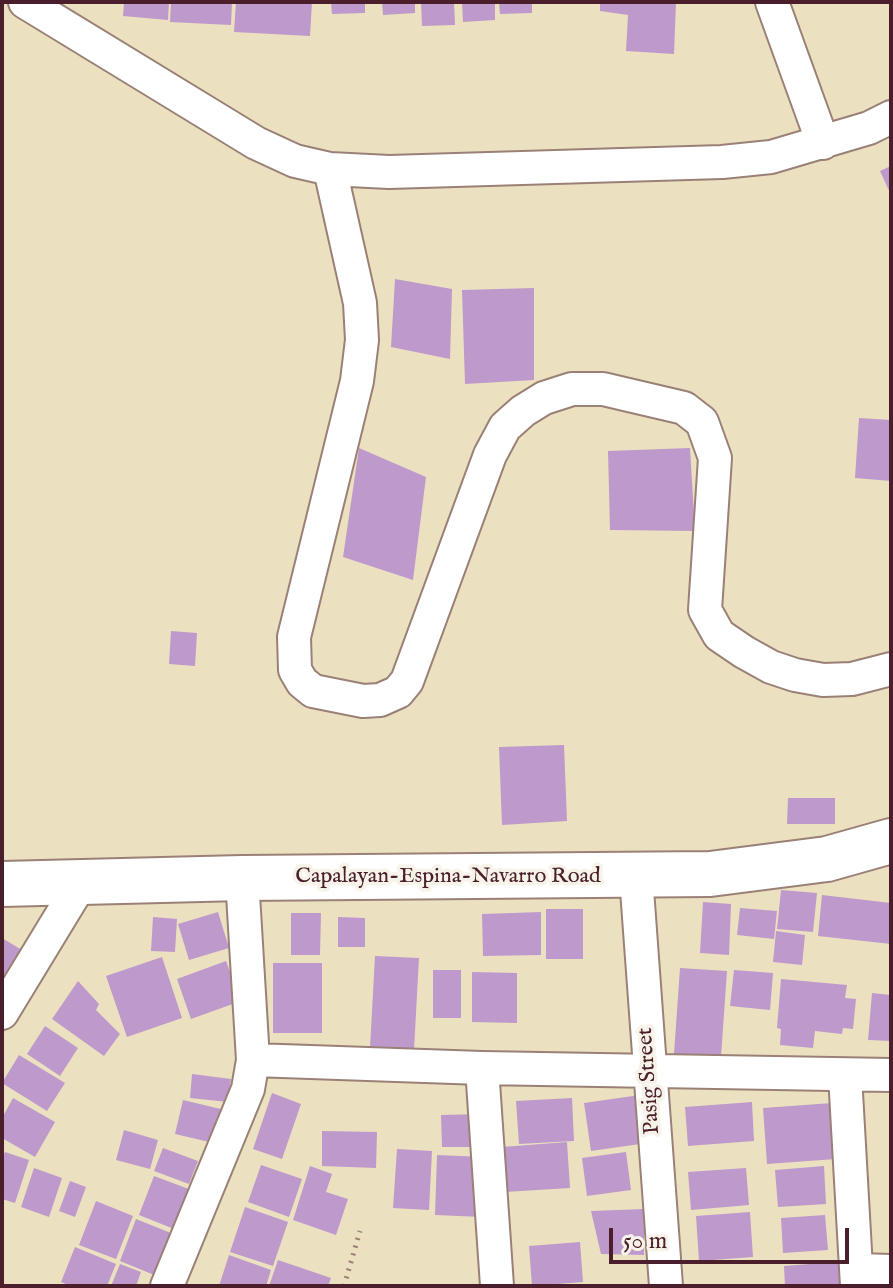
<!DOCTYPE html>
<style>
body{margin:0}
#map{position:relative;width:893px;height:1288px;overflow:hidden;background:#ebe1c0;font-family:"IM FELL English",serif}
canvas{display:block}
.frame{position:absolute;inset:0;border:4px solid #4a1f2b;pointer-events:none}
.scale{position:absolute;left:609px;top:1228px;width:240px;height:36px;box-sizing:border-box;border:4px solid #4a1f2b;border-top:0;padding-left:10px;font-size:24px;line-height:28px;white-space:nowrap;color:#4a1f2b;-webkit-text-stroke:6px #f7f3e8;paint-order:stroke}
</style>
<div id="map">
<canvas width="893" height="1288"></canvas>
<div class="frame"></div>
<div class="scale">50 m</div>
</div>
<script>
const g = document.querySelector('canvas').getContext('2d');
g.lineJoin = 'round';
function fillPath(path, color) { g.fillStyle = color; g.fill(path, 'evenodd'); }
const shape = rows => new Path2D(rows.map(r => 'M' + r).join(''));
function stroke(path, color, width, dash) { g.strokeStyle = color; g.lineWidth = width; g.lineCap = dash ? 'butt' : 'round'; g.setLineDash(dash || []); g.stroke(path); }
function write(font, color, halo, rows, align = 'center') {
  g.font = font + ' "IM FELL English",serif'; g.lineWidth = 7; g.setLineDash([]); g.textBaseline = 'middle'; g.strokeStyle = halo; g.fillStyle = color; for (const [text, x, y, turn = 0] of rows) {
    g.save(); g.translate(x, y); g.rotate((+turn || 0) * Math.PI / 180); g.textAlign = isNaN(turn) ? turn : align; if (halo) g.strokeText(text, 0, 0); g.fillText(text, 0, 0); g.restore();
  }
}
const building = shape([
 [124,2,169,2,168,20,123,16],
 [171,2,232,2,231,25,170,22],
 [236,2,312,2,310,36,234,32],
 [331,2,365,2,365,13,332,14],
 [382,2,415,2,415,13,383,15],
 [421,2,454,2,455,25,422,26],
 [462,2,495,2,495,20,463,22],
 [499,2,532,2,532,13,500,14],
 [600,2,676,2,674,54,626,51,628,15,600,11],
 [891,166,891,195,880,171],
 [395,279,452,289,450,359,391,347],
 [534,288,534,380,465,384,462,290],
 [859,418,891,420,891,481,855,478],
 [359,448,426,477,413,580,343,557],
 [690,448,695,531,610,530,608,451],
 [171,631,197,633,195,666,169,664],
 [564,745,567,821,502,825,499,747],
 [788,798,835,798,835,824,787,824],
 [781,890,817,893,813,932,777,929],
 [822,895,891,903,891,944,818,936],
 [703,902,731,904,729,955,700,953],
 [740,908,777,911,774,939,737,935],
 [546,909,583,909,583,959,546,959],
 [218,912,229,948,189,960,178,924],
 [541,912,541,955,483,956,482,914],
 [291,913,321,913,320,955,291,955],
 [153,917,177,919,175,952,151,951],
 [338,917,365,918,365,947,338,947],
 [776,931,805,935,802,965,773,962],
 [2,938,22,950,2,987],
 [375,956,419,958,414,1050,370,1048],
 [162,957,182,1018,127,1037,106,976],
 [226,961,241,1001,191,1019,177,979],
 [273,963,322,963,322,1033,273,1033],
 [680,968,727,971,721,1057,674,1054],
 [433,970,461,970,461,1018,433,1018],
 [734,970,773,973,770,1010,730,1006],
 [472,972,517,973,517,1023,472,1022],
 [781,979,847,985,845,998,856,999,853,1029,843,1028,842,1034,815,1031,813,1048,780,1045,781,1029,777,1028],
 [78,981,99,1004,96,1010,120,1034,104,1056,52,1019],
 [872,993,891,995,891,1041,868,1040],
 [45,1026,78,1048,60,1076,27,1054],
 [19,1055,65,1083,47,1111,2,1083],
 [192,1074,231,1079,228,1102,190,1098],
 [272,1093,301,1104,282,1159,253,1149],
 [640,1095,647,1143,591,1151,584,1103],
 [13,1098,55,1122,35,1157,2,1138,2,1118],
 [572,1098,574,1141,519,1144,516,1101],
 [183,1100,225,1110,218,1144,175,1134],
 [752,1102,754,1141,688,1146,685,1107],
 [832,1103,836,1159,767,1164,763,1108],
 [483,1114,483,1147,442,1147,441,1115],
 [124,1130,158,1140,150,1169,116,1160],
 [322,1131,377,1132,376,1168,322,1166],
 [567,1142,570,1188,505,1192,502,1147],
 [163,1148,198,1161,189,1184,154,1171],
 [397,1149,432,1151,429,1210,393,1208],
 [5,1152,29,1160,15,1203,2,1199,2,1160],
 [626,1152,631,1190,587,1196,582,1158],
 [437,1155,484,1157,482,1217,435,1215],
 [261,1165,302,1179,289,1217,248,1202],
 [310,1166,332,1174,326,1192,348,1199,336,1235,293,1220],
 [824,1166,826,1204,778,1207,775,1170],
 [34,1168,62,1178,49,1217,21,1207],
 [746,1168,749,1205,691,1210,688,1172],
 [154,1176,194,1191,179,1231,139,1215],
 [70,1181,86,1187,75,1217,59,1211],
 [96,1201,133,1216,116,1259,79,1245],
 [245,1207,288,1222,273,1266,230,1252],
 [644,1209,644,1255,601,1254,591,1211],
 [750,1212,753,1257,699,1261,696,1216],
 [825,1215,828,1250,783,1253,781,1218],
 [136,1219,181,1237,164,1279,120,1261],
 [580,1242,583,1282,532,1286,529,1246],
 [75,1247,116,1264,107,1286,71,1286,61,1282],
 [229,1255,271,1270,266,1286,219,1286],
 [278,1260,331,1278,328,1286,269,1286],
 [848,1261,849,1286,785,1286,784,1266],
 [120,1264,141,1272,136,1286,111,1286]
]);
const path = shape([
 [344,1286,360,1231]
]);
const minor = shape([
 [25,2,256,143,295,161,330,169,389,172,722,162,771,157,869,128,891,117],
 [772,2,823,143],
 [330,169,360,303,362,340,357,381,294,637,295,670,302,682,313,691,363,701,380,700,398,692,407,681,490,455,505,427,523,411,544,398,572,389,603,389,684,408,702,422,715,458,705,610,719,635,744,652,771,667,795,675,823,680,852,679,891,669],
 [636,876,666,1286],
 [2,1013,81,883],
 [253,1060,482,1068,891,1075],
 [482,1068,497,1286],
 [845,1075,857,1286],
 [857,1270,891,1271],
 [167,1286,248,1089,253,1060,242,878]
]);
const primary = shape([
 [2,884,242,878,710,874,827,859,891,841]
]);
const streetNames = [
 ["Capalayan-Espina-Navarro Road",448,877],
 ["Pasig Street",650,1081,-94]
];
fillPath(building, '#be99cb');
stroke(minor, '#9a8076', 36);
stroke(primary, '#9a8076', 48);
stroke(path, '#9a8076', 5, [2, 6]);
stroke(minor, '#fff', 32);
stroke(primary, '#fff', 44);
write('22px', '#4a1f2b', '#f7f3e8', streetNames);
</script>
